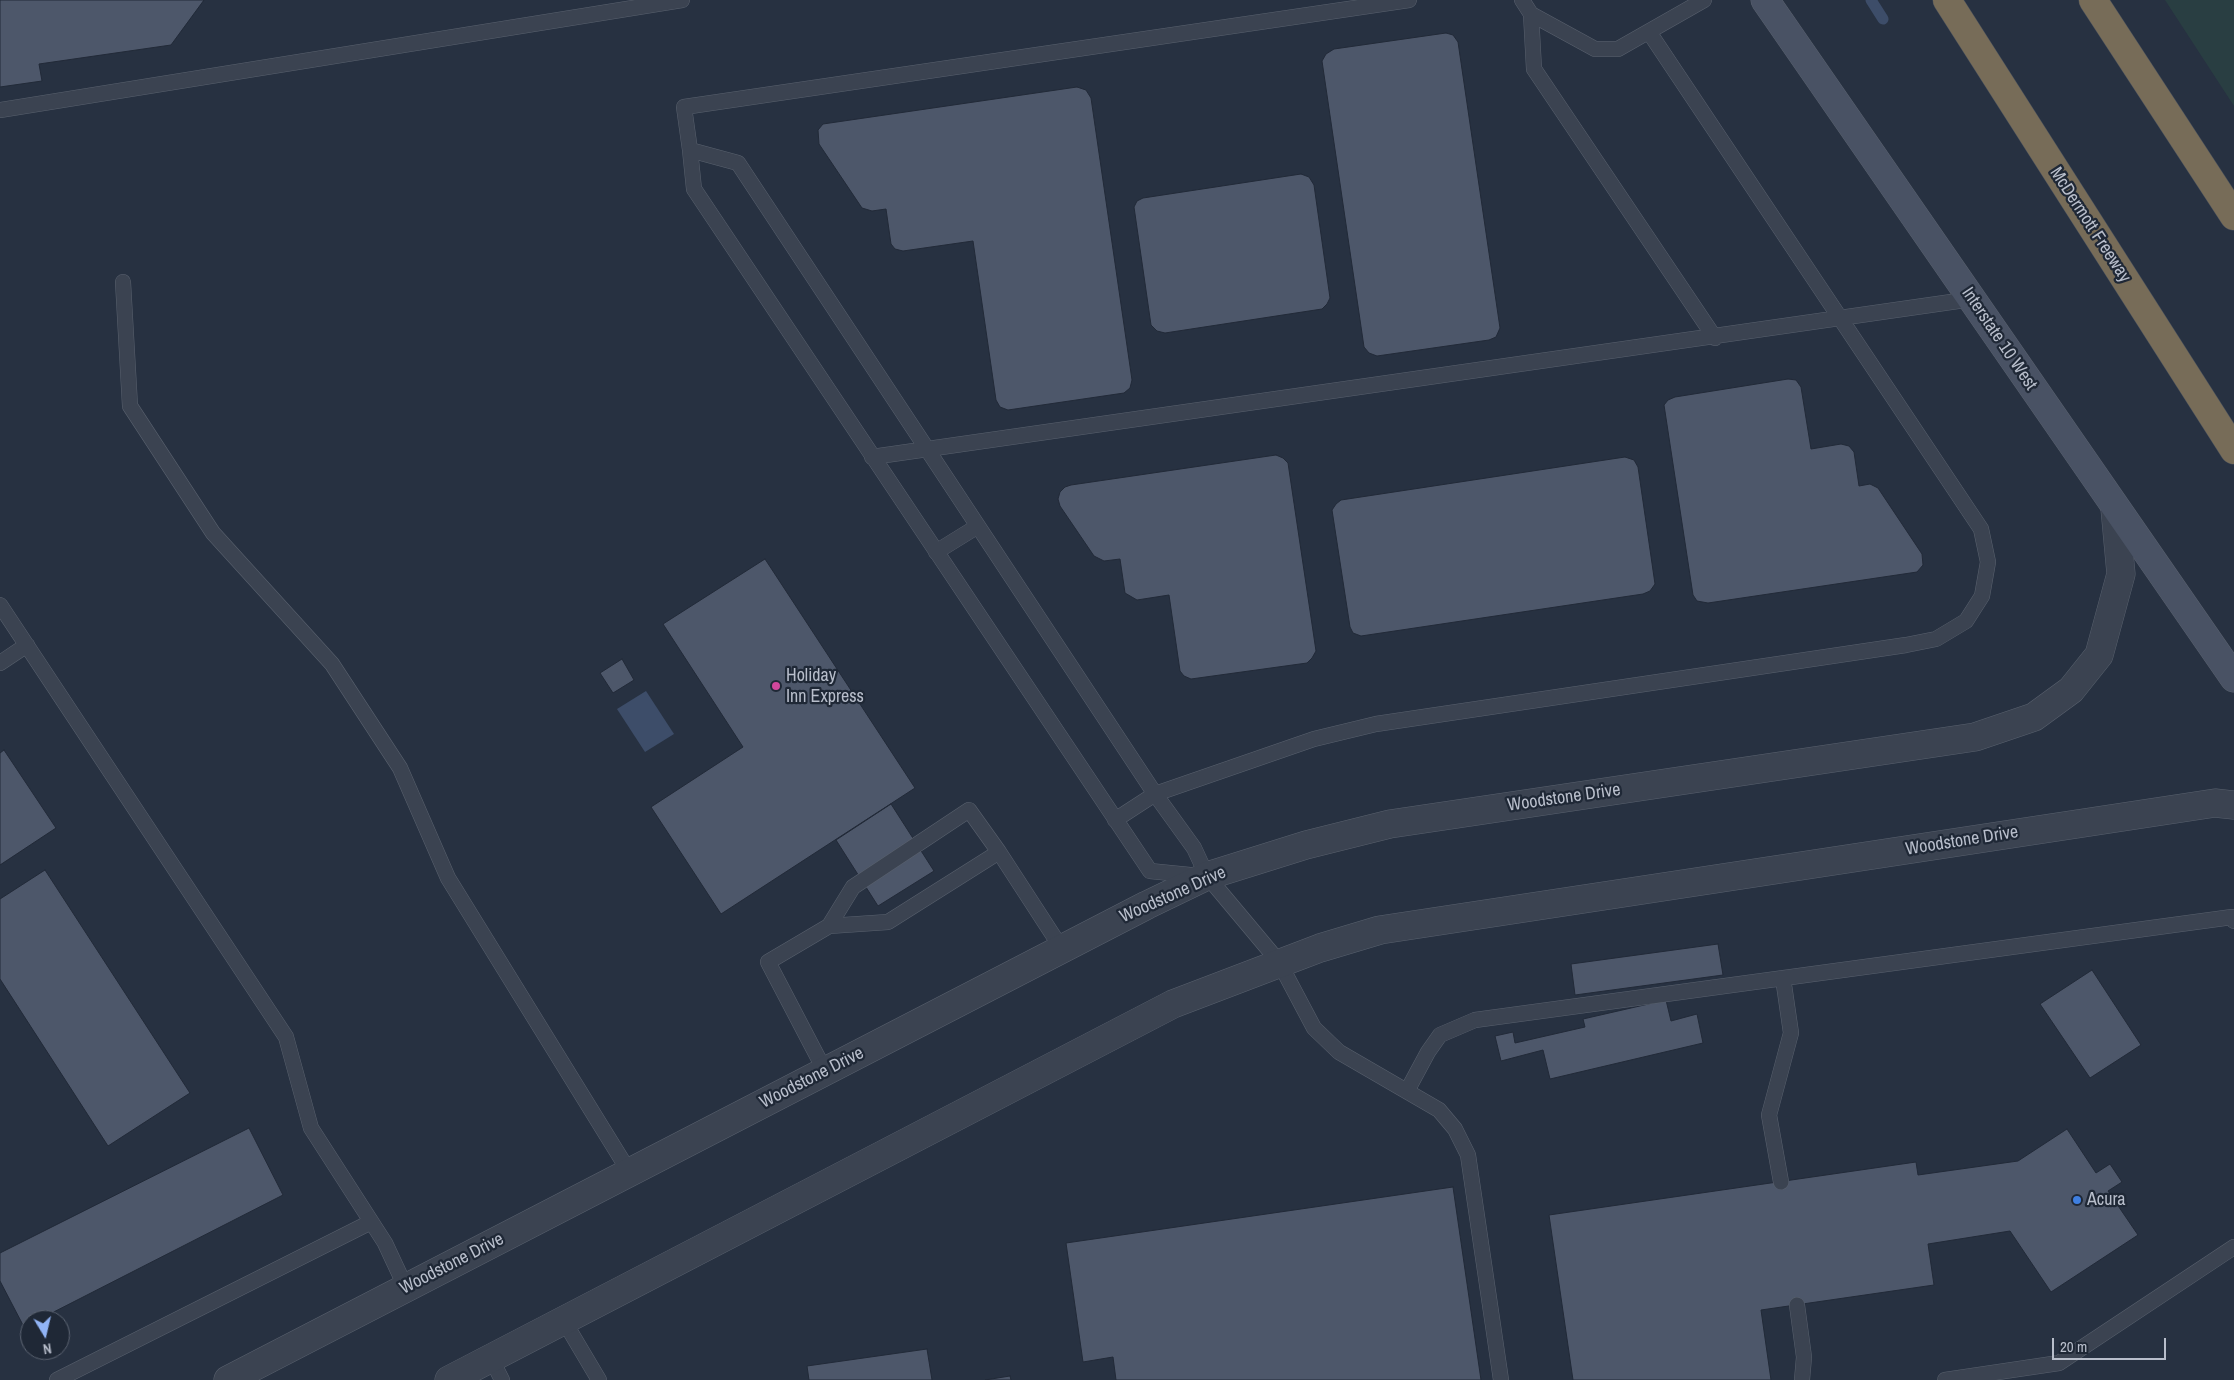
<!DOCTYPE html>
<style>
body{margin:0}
#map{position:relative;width:2234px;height:1380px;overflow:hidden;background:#273141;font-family:"Archivo Narrow",sans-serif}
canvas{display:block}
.north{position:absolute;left:20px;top:1310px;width:50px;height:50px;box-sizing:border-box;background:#1f2836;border:1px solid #5c6472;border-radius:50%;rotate:171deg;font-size:14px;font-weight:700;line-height:20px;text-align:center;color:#b8becb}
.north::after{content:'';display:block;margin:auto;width:18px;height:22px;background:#91b4f6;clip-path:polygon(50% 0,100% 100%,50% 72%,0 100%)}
.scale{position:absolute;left:2052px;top:1338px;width:114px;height:22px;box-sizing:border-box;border:2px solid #b8becb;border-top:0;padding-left:6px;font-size:15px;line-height:18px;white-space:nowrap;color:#b8becb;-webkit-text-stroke:4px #1f2836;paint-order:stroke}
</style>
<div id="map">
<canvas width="2234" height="1380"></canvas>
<div class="north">N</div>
<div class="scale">20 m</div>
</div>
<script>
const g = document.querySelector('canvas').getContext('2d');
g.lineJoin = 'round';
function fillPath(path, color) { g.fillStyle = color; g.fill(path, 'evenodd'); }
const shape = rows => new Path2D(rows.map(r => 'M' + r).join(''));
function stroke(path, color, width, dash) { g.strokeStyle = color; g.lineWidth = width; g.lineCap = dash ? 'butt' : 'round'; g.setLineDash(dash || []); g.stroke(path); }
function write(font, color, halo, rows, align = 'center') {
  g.font = font + ' "Archivo Narrow",sans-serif'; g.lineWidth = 4.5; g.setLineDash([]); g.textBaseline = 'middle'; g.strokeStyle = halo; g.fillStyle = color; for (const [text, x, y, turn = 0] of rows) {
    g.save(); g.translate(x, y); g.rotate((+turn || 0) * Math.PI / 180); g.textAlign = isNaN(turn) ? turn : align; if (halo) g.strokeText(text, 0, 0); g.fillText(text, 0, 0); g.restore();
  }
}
const green = shape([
 [2165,0,2234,0,2234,106]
]);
const water = shape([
 [646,691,674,734,645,752,617,709]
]);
const stream = shape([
 [1871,0,1883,19]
]);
const building = shape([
 [0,0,204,0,171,45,39,64,42,81,0,87,0,0],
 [1446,33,1453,35,1458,42,1500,328,1496,337,1489,340,1377,356,1369,353,1364,347,1322,61,1326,54,1334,49,1446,33],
 [1077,87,1086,90,1091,98,1132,380,1130,388,1124,393,1008,410,1000,407,996,400,973,241,903,251,895,249,891,244,886,209,872,211,862,208,819,144,818,130,823,124,1077,87],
 [1301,174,1309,177,1314,185,1330,298,1327,304,1322,309,1165,333,1157,331,1151,325,1134,207,1137,201,1143,198,1301,174],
 [1788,379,1796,380,1801,387,1811,449,1841,444,1849,446,1854,452,1859,486,1870,484,1878,488,1922,554,1923,565,1917,572,1708,603,1697,601,1693,595,1664,405,1668,400,1675,397,1788,379],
 [1276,455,1283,458,1288,463,1316,651,1312,658,1307,663,1191,679,1184,676,1180,671,1169,595,1137,600,1125,593,1120,559,1104,561,1094,556,1060,506,1058,499,1060,492,1065,487,1071,485,1276,455],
 [1625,457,1634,460,1638,467,1655,584,1650,591,1643,594,1361,636,1353,633,1350,627,1332,510,1336,504,1341,500,1625,457],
 [765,559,915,788,721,914,651,807,743,747,663,624,765,559],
 [622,659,634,680,613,693,600,673,622,659],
 [4,750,56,828,0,865,0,753,4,750],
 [891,804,934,871,878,906,836,840,891,804],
 [45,870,190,1093,108,1146,0,979,0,899,45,870],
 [1718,944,1723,975,1575,995,1571,964,1718,944],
 [2092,970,2141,1045,2090,1078,2040,1004,2092,970],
 [1666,1000,1671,1021,1697,1014,1703,1043,1550,1079,1543,1050,1501,1061,1495,1036,1513,1032,1515,1043,1585,1027,1583,1019,1666,1000],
 [249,1128,283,1195,38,1320,30,1320,30,1324,24,1327,0,1281,0,1253,249,1128],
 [2067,1129,2096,1173,2110,1164,2122,1182,2108,1191,2138,1235,2051,1292,2010,1231,1928,1244,1934,1285,1761,1310,1771,1380,1573,1380,1549,1215,1916,1162,1918,1175,2018,1161,2067,1129],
 [1453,1187,1481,1380,1116,1380,1113,1357,1083,1362,1066,1243,1453,1187],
 [927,1349,932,1380,809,1380,807,1366,927,1349],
 [1010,1376,1011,1380,985,1380,1010,1376]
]);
const lane = shape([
 [1409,0,684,107,690,150,738,163,1155,794,1194,848,1207,876,1279,962,1314,1028,1339,1052,1439,1110,1455,1129,1468,1155,1501,1380],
 [1522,0,1531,14,1595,49,1618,49,1704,0],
 [1531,14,1534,69,1715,338],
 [0,110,682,0],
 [690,150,694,189,1150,871,1200,876],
 [123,282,130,406,213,533,332,664,400,768,448,878,630,1173],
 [872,457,1972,299],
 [936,552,978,526],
 [0,605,286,1037,311,1128,385,1243,406,1288],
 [0,663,27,645],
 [1115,820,1155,794,1314,739,1376,724,1906,645,1936,639,1966,621,1982,596,1988,562,1981,529,1649,32],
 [829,926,853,887,969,810,999,852,1062,949],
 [825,1071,768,962,829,926,888,922,999,852],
 [1407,1091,1428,1052,1440,1035,1475,1020,2232,917,2234,921],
 [1781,1182,1769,1115,1791,1033,1783,978],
 [1797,1305,1804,1357,1802,1380],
 [564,1321,599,1380],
 [491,1358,502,1380],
 [57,1380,371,1222],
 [1945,1380,2059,1363,2234,1247]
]);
const street = shape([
 [228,1380,1147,905,1207,876,1306,845,1390,824,1975,737,2034,717,2071,690,2099,655,2121,574,2115,509],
 [449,1380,1173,1004,1320,948,1380,930,2215,803,2234,805]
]);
const secondary = shape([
 [1765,0,2234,678]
]);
const highway = shape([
 [1947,0,2234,450],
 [2093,0,2234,216]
]);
const markers = [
 [776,686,5,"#d1479c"],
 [2077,1200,5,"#3f7fe0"]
];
const streetNames = [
 ["McDermott Freeway",2090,225,57],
 ["Interstate 10 West",1999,339,56],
 ["Woodstone Drive",1564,798,-8],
 ["Woodstone Drive",1962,841,-9],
 ["Woodstone Drive",1173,895,-24],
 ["Woodstone Drive",812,1078,-27],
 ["Woodstone Drive",452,1264,-27]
];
const poiNames = [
 ["Holiday",786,676],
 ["Inn Express",786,697],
 ["Acura",2087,1200]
];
fillPath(green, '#293e42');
fillPath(water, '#3d4d69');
stroke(stream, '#3d4d69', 11);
fillPath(building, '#4d576a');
stroke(building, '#222a38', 1);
stroke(lane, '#59616e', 16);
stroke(street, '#59616e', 29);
stroke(secondary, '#59616e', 29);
stroke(highway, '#464e5b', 29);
stroke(lane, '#3b4351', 15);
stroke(street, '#3b4351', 28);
stroke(secondary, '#495264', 28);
stroke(highway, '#776c58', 28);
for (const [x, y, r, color] of markers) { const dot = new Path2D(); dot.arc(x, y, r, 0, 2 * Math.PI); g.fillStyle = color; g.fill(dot); stroke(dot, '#1f2836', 2); }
write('18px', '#b8becb', '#1f2836', streetNames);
write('18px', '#b8becb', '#1f2836', poiNames, 'left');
</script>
